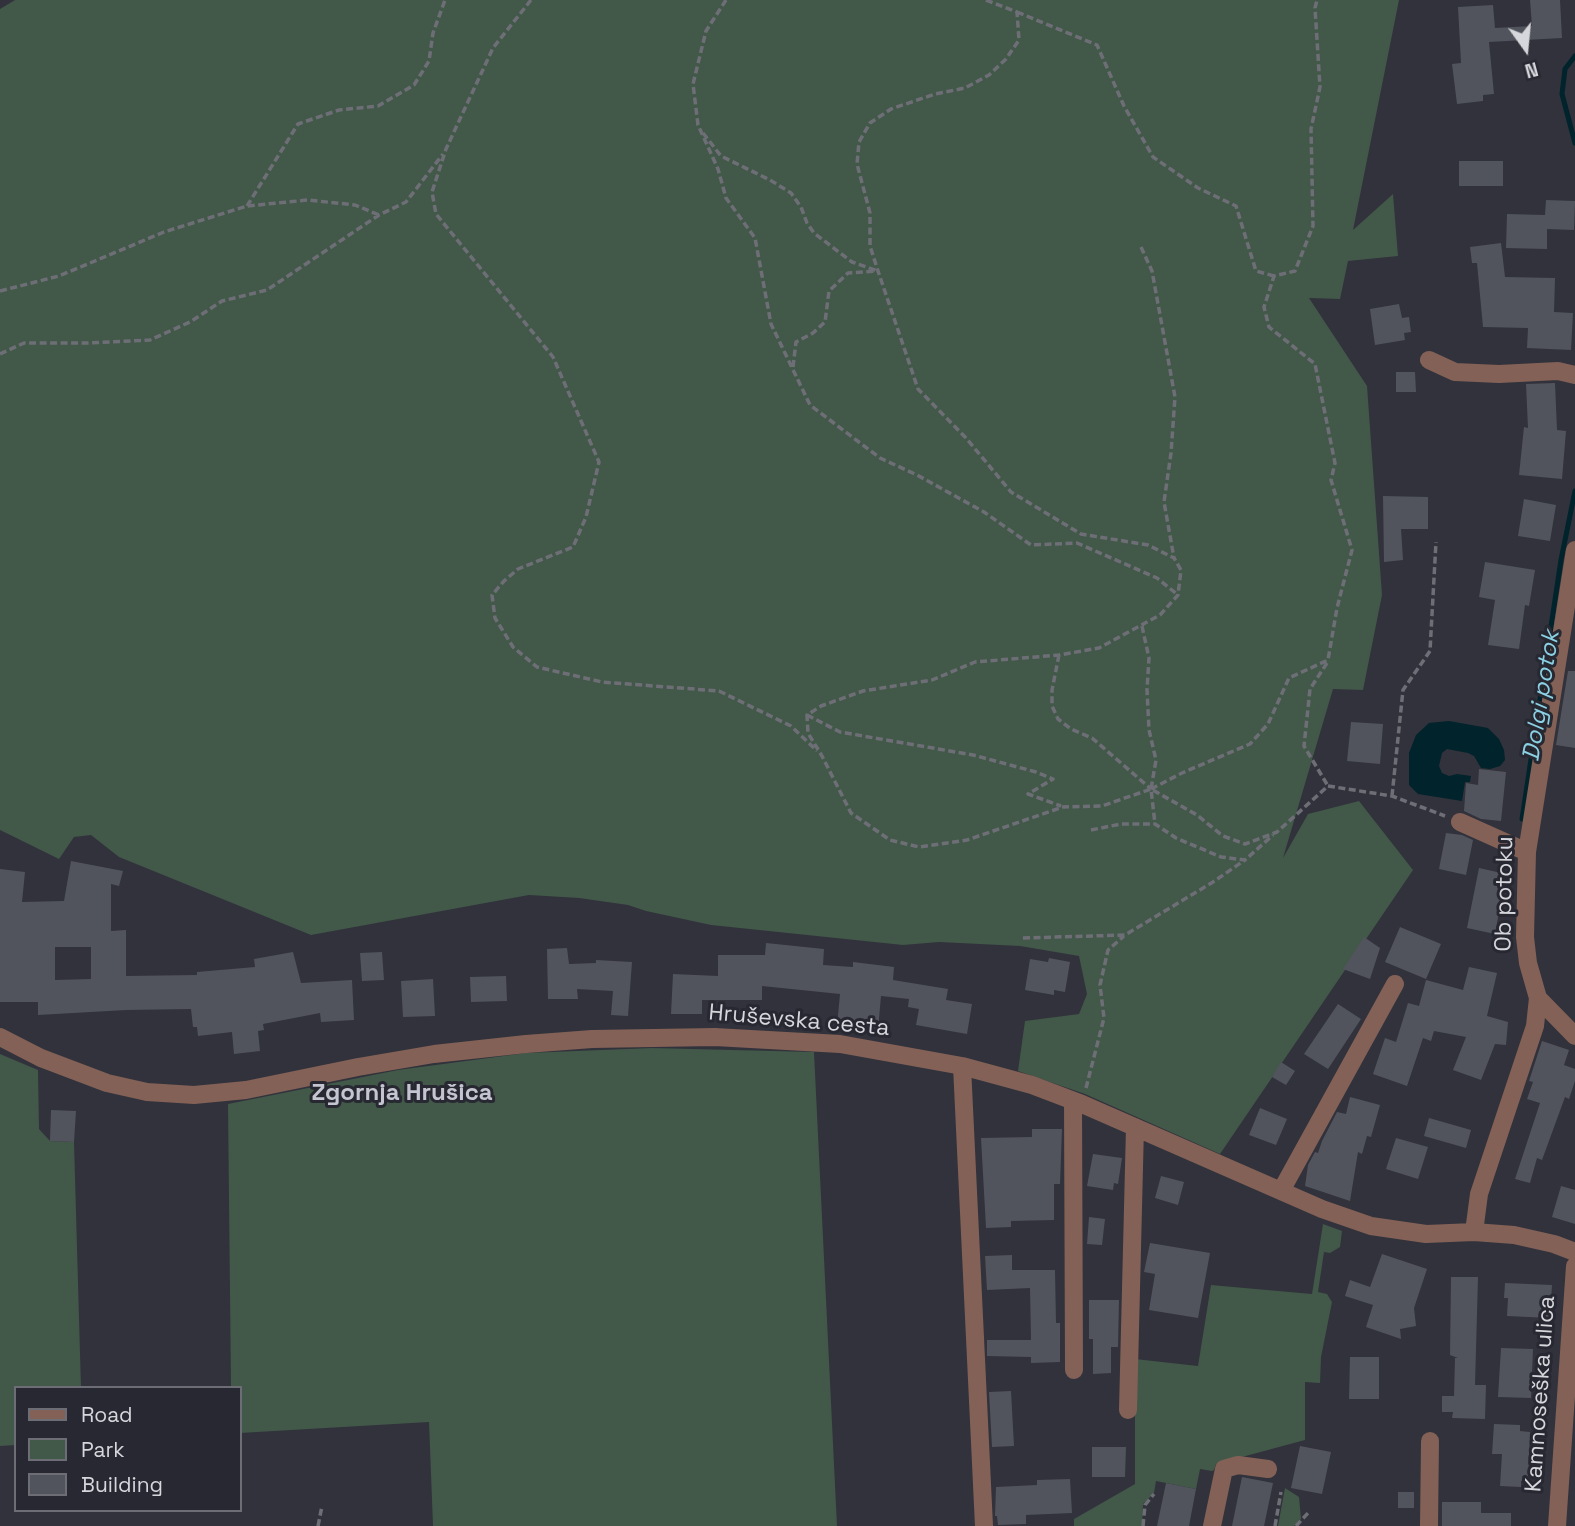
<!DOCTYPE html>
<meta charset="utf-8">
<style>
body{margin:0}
#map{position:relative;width:1575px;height:1526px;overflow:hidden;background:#31323b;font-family:"Space Grotesk",sans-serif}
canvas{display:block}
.legend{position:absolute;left:14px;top:1386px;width:228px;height:126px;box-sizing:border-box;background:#272831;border:2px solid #6d6e75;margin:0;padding:9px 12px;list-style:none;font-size:21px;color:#d6d7dc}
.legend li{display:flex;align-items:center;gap:14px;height:35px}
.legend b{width:35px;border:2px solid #6d6e75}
.north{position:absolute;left:1491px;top:14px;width:70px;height:70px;-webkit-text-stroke:5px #272831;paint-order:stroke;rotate:165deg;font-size:19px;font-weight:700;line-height:28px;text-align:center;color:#d6d7dc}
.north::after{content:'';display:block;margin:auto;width:24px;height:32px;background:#d6d7dc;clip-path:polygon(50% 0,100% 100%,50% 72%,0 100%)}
</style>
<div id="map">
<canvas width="1575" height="1526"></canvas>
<ul class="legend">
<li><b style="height:9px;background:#836157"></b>Road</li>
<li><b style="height:19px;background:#425849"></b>Park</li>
<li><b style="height:19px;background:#52545d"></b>Building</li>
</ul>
<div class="north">N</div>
</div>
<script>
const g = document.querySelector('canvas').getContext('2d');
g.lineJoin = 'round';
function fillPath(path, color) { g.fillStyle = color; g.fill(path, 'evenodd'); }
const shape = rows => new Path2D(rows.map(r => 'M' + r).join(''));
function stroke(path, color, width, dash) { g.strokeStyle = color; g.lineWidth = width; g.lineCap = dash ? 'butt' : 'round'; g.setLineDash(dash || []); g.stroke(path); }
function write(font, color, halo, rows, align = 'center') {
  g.font = font + ' "Space Grotesk",sans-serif'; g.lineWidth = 6; g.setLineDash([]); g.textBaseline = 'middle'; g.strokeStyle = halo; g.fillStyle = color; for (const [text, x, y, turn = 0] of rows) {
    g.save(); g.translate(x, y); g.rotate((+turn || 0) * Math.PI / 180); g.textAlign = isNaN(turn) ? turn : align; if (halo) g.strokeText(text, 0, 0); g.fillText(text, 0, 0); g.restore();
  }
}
const green = shape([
 [15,0,1399,0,1353,230,1393,194,1398,256,1348,261,1340,299,1309,298,1367,386,1382,595,1363,690,1333,689,1283,858,1308,814,1359,801,1413,870,1220,1154,1085,1094,1018,1071,1025,1021,1079,1014,1087,994,1079,956,1020,946,939,942,903,945,711,925,646,911,628,905,579,898,529,895,311,935,119,857,91,835,74,837,59,859,0,830,0,9],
 [652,1048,814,1052,837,1526,433,1526,429,1422,240,1433,240,1388,231,1388,228,1104,398,1070,526,1053],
 [0,1054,38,1070,39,1129,50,1141,74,1142,81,1388,16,1388,16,1445,0,1446],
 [1323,1224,1342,1231,1340,1247,1330,1253,1324,1252,1318,1292,1327,1294,1332,1302,1321,1357,1320,1383,1305,1382,1305,1440,1216,1464,1214,1470,1212,1471,1200,1469,1196,1489,1156,1481,1154,1493,1143,1504,1142,1526,1074,1526,1074,1519,1135,1484,1135,1359,1198,1366,1211,1285,1312,1294],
 [1285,1488,1299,1497,1301,1519,1294,1526,1278,1526]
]);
const water = shape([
 [1449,721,1488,728,1499,739,1504,750,1505,760,1500,766,1490,769,1481,768,1474,756,1468,753,1447,749,1442,753,1439,766,1442,773,1449,776,1457,774,1471,776,1470,782,1465,782,1462,801,1418,794,1409,785,1409,753,1416,735,1429,723]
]);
const stream = shape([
 [1575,56,1565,69,1562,94,1575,143],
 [1522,819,1561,560,1575,491]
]);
const building = shape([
 [1530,0,1560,0,1562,38,1489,42,1494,94,1483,95,1483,101,1457,104,1452,64,1461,63,1458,7,1493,5,1495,28,1532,26],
 [1459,161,1503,161,1503,186,1459,186],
 [1546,200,1575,201,1574,230,1547,229,1547,249,1506,248,1507,214,1545,215],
 [1501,243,1505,277,1555,278,1554,312,1573,313,1571,350,1527,348,1528,328,1483,327,1477,263,1472,263,1470,247],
 [1399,304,1402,318,1409,317,1411,332,1404,333,1405,340,1375,345,1370,309],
 [1396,372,1415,372,1416,392,1396,392],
 [1555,383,1557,430,1566,431,1562,479,1519,475,1524,427,1528,428,1526,384],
 [1383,496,1428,497,1428,529,1401,529,1403,560,1384,562],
 [1524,499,1556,505,1550,541,1518,536],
 [1485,562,1535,570,1529,606,1525,605,1519,649,1488,645,1495,600,1479,597],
 [1568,671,1575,671,1575,748,1556,745],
 [1351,722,1383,724,1380,764,1347,761],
 [1479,769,1506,772,1501,821,1481,819,1464,811,1466,783,1478,785],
 [1446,833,1462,835,1473,840,1466,875,1439,869],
 [71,861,123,871,119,886,111,884,111,931,126,930,126,976,197,975,197,972,255,967,254,959,293,952,301,983,352,980,354,1020,321,1022,320,1013,263,1024,264,1030,258,1031,260,1051,234,1054,232,1032,198,1036,197,1027,193,1027,191,1009,126,1010,38,1015,38,1002,0,1002,0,869,25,872,22,902,64,901],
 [55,947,91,947,91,979,55,980],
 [1479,868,1506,874,1495,934,1467,928],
 [1400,927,1441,944,1426,979,1385,962],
 [1364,937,1380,948,1370,979,1343,969],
 [766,943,824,949,823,965,853,967,853,962,894,967,893,980,948,989,946,1000,972,1004,967,1034,916,1025,919,1009,908,1007,909,999,881,996,878,1030,837,1026,840,994,762,986,762,1000,702,1000,702,1014,671,1014,673,974,718,976,718,955,765,955],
 [567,948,569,964,596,963,596,960,632,962,628,1016,611,1015,613,991,577,989,578,999,548,999,547,949],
 [382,952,384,980,362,981,360,953],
 [1049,958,1070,962,1065,992,1054,990,1054,995,1025,990,1030,959,1048,962],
 [1469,967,1497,973,1487,1016,1508,1022,1506,1045,1495,1044,1481,1080,1453,1070,1466,1037,1434,1031,1431,1041,1423,1038,1407,1086,1373,1074,1385,1038,1396,1042,1408,1003,1419,1006,1426,980,1463,990],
 [506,976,507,1001,471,1002,470,977],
 [433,979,435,1016,403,1017,401,981],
 [1338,1004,1361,1019,1328,1069,1304,1054],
 [1542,1041,1569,1050,1564,1065,1575,1069,1575,1081,1569,1099,1565,1097,1542,1160,1537,1158,1530,1183,1515,1179,1540,1103,1527,1099,1533,1082,1529,1081],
 [1281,1062,1295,1071,1286,1085,1272,1077],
 [1350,1097,1380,1105,1371,1137,1367,1136,1362,1154,1358,1152,1350,1201,1305,1186,1308,1165,1315,1152,1318,1153,1322,1141,1337,1112,1346,1114],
 [1260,1108,1287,1119,1276,1145,1249,1135],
 [51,1110,76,1111,74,1142,50,1141],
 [1429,1118,1471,1130,1466,1148,1424,1136],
 [1032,1129,1062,1129,1060,1184,1054,1184,1054,1220,1011,1221,1011,1227,986,1228,981,1138,1032,1137],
 [1396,1138,1428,1147,1418,1179,1386,1169],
 [1093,1154,1122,1158,1118,1184,1114,1183,1113,1190,1087,1186],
 [1161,1176,1184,1182,1178,1205,1155,1198],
 [1561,1186,1575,1190,1575,1224,1552,1217],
 [1089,1217,1105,1219,1102,1245,1087,1244],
 [1150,1243,1210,1253,1198,1318,1149,1310,1155,1274,1144,1272],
 [1382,1254,1427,1269,1414,1308,1416,1326,1400,1329,1401,1339,1366,1327,1373,1305,1345,1296,1350,1280,1370,1287],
 [1012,1255,1012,1270,1055,1270,1056,1323,1060,1323,1060,1362,1031,1363,1031,1357,987,1356,987,1340,1031,1340,1030,1288,987,1290,985,1256],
 [1451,1277,1478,1277,1475,1385,1486,1385,1485,1419,1452,1418,1453,1412,1442,1412,1442,1396,1454,1396,1455,1358,1458,1358,1450,1355],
 [1505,1283,1552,1285,1550,1318,1507,1316,1508,1298,1504,1298],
 [1089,1300,1119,1300,1118,1347,1111,1347,1111,1373,1093,1374,1093,1339,1089,1339],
 [1501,1348,1533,1349,1531,1398,1498,1397],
 [1350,1357,1379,1357,1379,1399,1349,1399],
 [1011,1391,1014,1446,992,1447,989,1392],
 [1494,1424,1520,1425,1520,1431,1530,1432,1528,1481,1521,1481,1521,1487,1500,1486,1502,1454,1492,1454],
 [1300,1446,1331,1452,1322,1494,1291,1488],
 [1092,1447,1126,1447,1125,1477,1092,1477],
 [1242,1477,1273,1483,1264,1526,1232,1526],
 [1070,1479,1072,1513,1026,1515,1026,1524,998,1525,997,1516,995,1516,996,1487,1037,1485,1037,1480],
 [1166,1483,1196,1489,1189,1526,1157,1526],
 [1398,1492,1414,1492,1414,1508,1398,1508],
 [1442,1502,1481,1502,1481,1513,1511,1513,1511,1526,1442,1526]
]);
const path = shape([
 [531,0,493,48,446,149,432,192,436,214,553,357,599,462,586,517,573,547,518,569,504,581,492,595,495,618,513,647,537,667,602,682,719,691,791,726,817,751],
 [726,0,706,31,693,84,698,125,718,169,726,198,755,238,771,324,810,405,880,458,917,475,984,512,1031,545,1077,543,1157,578,1178,595],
 [986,0,1017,12,1019,40,1006,59,989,75,965,88,935,94,891,109,870,123,859,142,857,164,870,213,870,246,878,271,918,389,966,438,1011,492,1081,534,1148,545,1174,558,1181,570,1178,595,1160,615,1099,648,1059,655,975,662,932,680,863,691,821,706,807,715,808,733,822,756,851,813,890,840,919,847,967,840,1063,807,1102,806,1151,789,1197,815,1223,836,1245,844,1277,832,1328,786],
 [1017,12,1097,45,1124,106,1153,157,1198,188,1236,206,1256,271,1274,276],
 [703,133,721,156,770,180,791,193,801,207,807,223,814,233,852,262,878,271],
 [247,206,298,124,339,110,378,106,414,85,429,61,433,33,445,0],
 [1141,247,1152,271,1175,397,1171,453,1164,502,1174,558],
 [0,291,59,276,164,232,247,206,308,200,355,205,379,215],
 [0,354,24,343,87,343,150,340,190,322,222,301,267,290,379,215,406,202,443,154],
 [793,367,796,342,813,333,825,322,829,291,848,273,876,271],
 [1142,626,1149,658,1147,690,1149,730,1156,760,1151,789,1155,824],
 [1059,655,1052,690,1052,706,1058,719,1071,729,1092,738,1151,789],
 [1327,663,1310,689,1304,746,1328,786],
 [807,715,840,732,973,755,1036,772,1053,779,1028,794,1061,806],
 [1328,786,1392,796,1445,816],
 [1151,789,1182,773,1250,744,1268,724,1289,678,1328,660,1337,608,1352,550,1331,480,1335,463,1315,364,1269,327,1264,307,1274,276,1295,271,1313,226,1311,129,1320,87,1315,8,1317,0],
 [1392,796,1403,690,1430,651,1436,542],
 [1091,830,1121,824,1155,824,1176,838,1221,857,1245,860,1273,835],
 [1023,938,1125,935,1213,882,1245,860],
 [1086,1088,1104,1018,1100,985,1108,950,1124,936],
 [318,1526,322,1506],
 [1143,1526,1145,1505,1154,1494],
 [1275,1526,1281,1492],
 [1296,1526,1309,1512]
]);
const minor = shape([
 [1429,360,1455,372,1499,374,1558,371,1575,375],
 [1460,822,1527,852],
 [1538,998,1575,1036],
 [0,1037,41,1058,107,1083,147,1092,194,1095,246,1090,358,1067,434,1054,526,1044,592,1039,715,1037,840,1044,962,1066,1032,1085,1082,1104,1322,1209,1371,1226,1426,1234,1474,1232,1514,1235,1554,1244,1575,1252],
 [962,1066,984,1526],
 [1073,1101,1074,1370],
 [1281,1191,1395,984],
 [1474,1232,1479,1194,1535,1026,1538,998,1528,963,1525,937,1527,852,1575,550],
 [1128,1410,1135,1127],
 [1212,1526,1224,1469,1238,1465,1268,1469],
 [1429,1526,1430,1441],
 [1557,1526,1575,1266]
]);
const streetNames = [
 ["Ob potoku",1505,894,-89],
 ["Hruševska cesta",799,1021,5],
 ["Kamnoseška ulica",1541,1394,-86]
];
const waterNames = [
 ["Dolgi potok",1542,696,-81]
];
const neighbourhoodNames = [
 ["Zgornja Hrušica",402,1093]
];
fillPath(green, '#425849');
fillPath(water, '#00232c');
stroke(stream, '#00232c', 5);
fillPath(building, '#52545d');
stroke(path, '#6e6f76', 3.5, [7, 3.5]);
stroke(minor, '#836157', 18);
write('23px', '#d6d7dc', '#272831', streetNames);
write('italic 24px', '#8bd1e4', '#272831', waterNames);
write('bold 24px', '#c4c5d0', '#272831', neighbourhoodNames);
</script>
